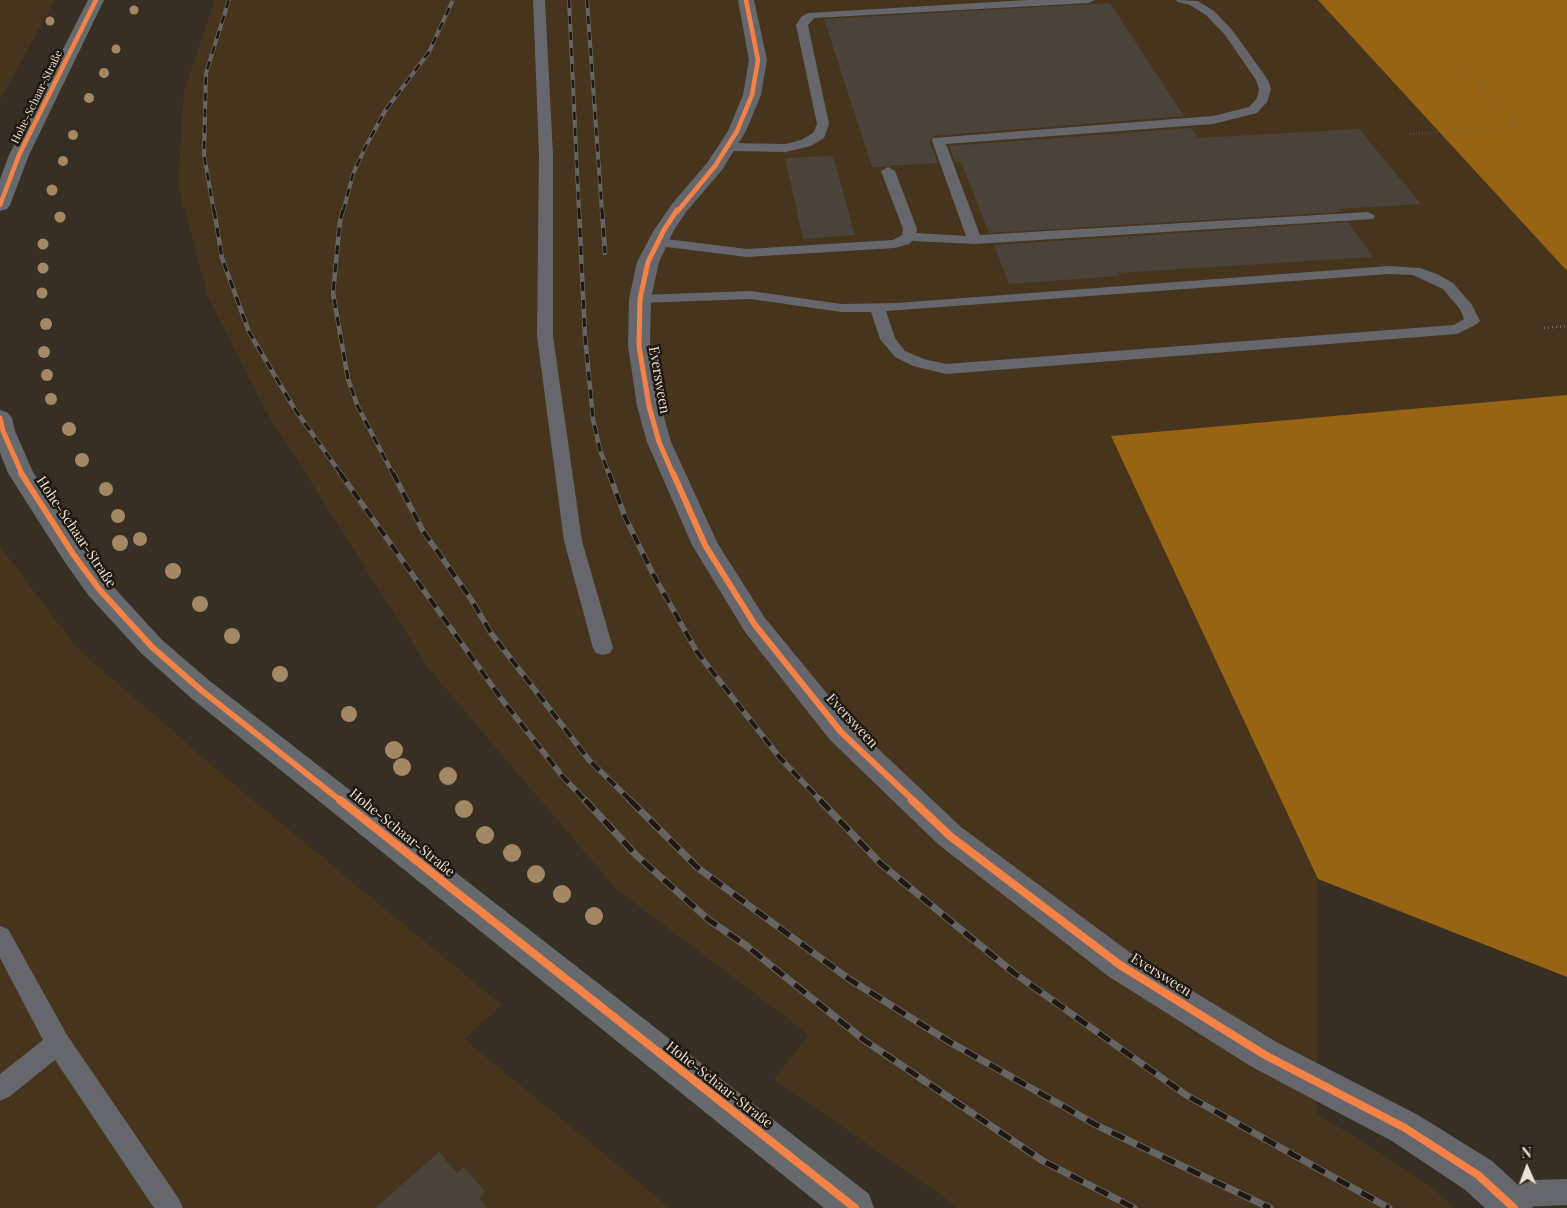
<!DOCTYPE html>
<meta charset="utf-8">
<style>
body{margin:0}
#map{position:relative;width:1567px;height:1208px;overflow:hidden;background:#372f24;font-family:"Playfair Display",serif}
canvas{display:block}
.north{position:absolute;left:1502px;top:1143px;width:50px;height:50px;-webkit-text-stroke:4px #201911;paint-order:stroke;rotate:358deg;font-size:14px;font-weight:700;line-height:20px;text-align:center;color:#ebe1d5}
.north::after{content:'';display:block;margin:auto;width:18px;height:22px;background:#ebe1d5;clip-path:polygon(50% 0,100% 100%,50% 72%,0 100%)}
</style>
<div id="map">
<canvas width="1567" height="1208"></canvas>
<div class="north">N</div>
</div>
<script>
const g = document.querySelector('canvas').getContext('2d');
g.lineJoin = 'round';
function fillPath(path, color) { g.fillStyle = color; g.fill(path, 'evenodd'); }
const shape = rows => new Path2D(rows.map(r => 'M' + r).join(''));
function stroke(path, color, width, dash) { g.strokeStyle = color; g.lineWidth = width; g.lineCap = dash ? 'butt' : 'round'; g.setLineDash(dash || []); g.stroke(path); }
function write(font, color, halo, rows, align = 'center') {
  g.font = font + ' "Playfair Display",serif'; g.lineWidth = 5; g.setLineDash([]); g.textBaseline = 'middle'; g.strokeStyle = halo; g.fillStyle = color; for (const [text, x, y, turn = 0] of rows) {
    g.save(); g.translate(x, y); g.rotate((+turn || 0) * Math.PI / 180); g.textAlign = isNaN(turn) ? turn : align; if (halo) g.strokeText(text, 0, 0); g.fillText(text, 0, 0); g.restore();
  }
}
const built = shape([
 [0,0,55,0,0,100],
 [215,0,1318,0,1567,271,1567,395,1112,437,1318,879,1317,1113,1432,1187,1454,1208,959,1208,774,1079,809,1035,615,888,429,669,264,408,208,297,178,185,184,90],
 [0,546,76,647,237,787,502,1005,464,1039,670,1208,0,1208]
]);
const water = shape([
 [1318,0,1567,0,1567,271],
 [1567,395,1567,977,1318,879,1111,436]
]);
const building = shape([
 [1110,3,1184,116,933,136,930,142,938,163,872,167,824,19],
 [1191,128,1198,138,1359,129,1421,204,1339,209,1340,212,989,233,961,162,955,162,949,146],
 [833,156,855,235,803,239,785,158],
 [1348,222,1373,257,1117,273,1119,276,1009,284,994,245],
 [439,1152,457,1173,464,1167,485,1192,479,1198,487,1208,375,1208]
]);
const pathFar1 = shape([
 [1410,134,1521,126,1465,71]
]);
const path = shape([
 [1544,328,1567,326]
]);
const lane = shape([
 [533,0,545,0,553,155,553,336,582,541,613,648,610,653,603,655,596,653,593,648,564,541,537,336,539,155,533,0],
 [1028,0,1095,0,1089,3,814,18,808,25,829,124,824,138,811,146,786,152,727,151,721,147,727,143,786,144,801,140,813,133,817,124,796,25,801,17,808,13,1028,0],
 [1176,0,1198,1,1214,11,1233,31,1268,80,1271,89,1267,102,1257,113,1213,124,946,144,980,235,1368,212,1375,216,1373,219,975,244,912,241,909,244,895,248,747,257,658,246,653,245,651,242,653,239,658,238,747,249,893,240,902,235,903,229,881,171,888,167,895,171,917,229,916,233,966,236,932,141,933,138,1213,116,1249,107,1257,98,1259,89,1256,80,1225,35,1206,15,1190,5,1178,2,1176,0],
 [1389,266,1420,268,1437,274,1453,283,1472,305,1480,321,1477,324,1457,334,946,374,913,366,895,357,880,339,871,312,841,312,751,299,640,303,635,302,633,299,635,296,640,295,751,291,841,304,897,303,1389,266],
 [1389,274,1413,275,1443,289,1460,309,1464,319,1454,325,946,364,924,359,905,351,895,338,886,311,1389,274],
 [0,926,8,929,67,1035,179,1199,183,1208,154,1208,55,1060,9,1097,0,1101,0,1074,43,1040,0,958,0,926],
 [1567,1179,1567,1205,1498,1208,1496,1203,1500,1194,1533,1180,1567,1179]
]);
const street = shape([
 [738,0,754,0,767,60,761,95,746,131,722,170,686,212,674,230,659,262,651,299,650,346,661,406,671,442,718,544,765,618,852,724,961,827,1132,954,1278,1043,1418,1115,1492,1161,1528,1194,1533,1208,1485,1208,1464,1189,1392,1141,1252,1067,1108,976,939,845,830,740,745,632,692,545,647,442,637,406,628,346,629,299,637,262,654,230,672,204,707,163,728,131,743,95,749,60,738,0]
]);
const secondary = shape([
 [88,0,104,0,29,155,10,205,7,209,0,211,0,179,9,155,88,0],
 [0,410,8,413,12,418,15,431,33,472,82,547,109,582,162,640,211,682,869,1194,874,1208,824,1208,191,698,142,654,89,596,64,561,8,473,0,453,0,410]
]);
const railFar3 = shape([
 [569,0,579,212],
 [587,0,602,212],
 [214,212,204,155,206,73,229,0],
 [343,212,353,174,366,146,385,111,429,52,453,0]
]);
const railFar2 = shape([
 [214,210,222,258,249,332,294,408,341,474],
 [343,210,340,221,333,293,348,379,358,407,393,474],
 [579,210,585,336,593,419,600,450,609,474],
 [602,210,605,253]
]);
const railFar1 = shape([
 [340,473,500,697,563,777,586,801],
 [393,473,423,531,471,599,491,633,589,760,631,801],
 [609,473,625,517,653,574,697,652,780,758,821,801]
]);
const rail = shape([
 [585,800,636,855,709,920,748,947,864,1040,1043,1161,1134,1208],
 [630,800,698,868,849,979,948,1041,1098,1126,1270,1208],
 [820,800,881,864,1014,973,1186,1095,1389,1208]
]);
const cyclewayFar3 = shape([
 [0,205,19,155,96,0],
 [677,212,715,166,737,131,752,95,758,60,746,0]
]);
const cyclewayFar2 = shape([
 [0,418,3,431,22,474],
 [673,474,659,442,649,406,639,346,640,299,648,262,664,230,677,210]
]);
const cyclewayFar1 = shape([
 [21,473,73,554,99,589,152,647,201,690,341,801],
 [673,473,705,545,755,625,841,732,914,801]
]);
const cycleway = shape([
 [340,800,855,1208],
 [912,800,950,836,1120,965,1265,1055,1405,1128,1478,1175,1514,1208]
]);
const trees = [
 [134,10,4.5],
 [50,21,4.5],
 [116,49,4.5],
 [104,73,5],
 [89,98,5],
 [73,135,5],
 [63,161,5],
 [52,190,5.5],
 [60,217,5.5],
 [43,244,5.5],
 [43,268,5.5],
 [42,293,5.5],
 [46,324,6],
 [44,352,6],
 [47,375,6],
 [51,399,6],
 [69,429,7],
 [82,460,7],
 [106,489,7],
 [118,516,7],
 [140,539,7],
 [120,543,8],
 [173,571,8],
 [200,604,8],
 [232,636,8],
 [280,674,8],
 [349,714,8],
 [394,750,9],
 [402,767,9],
 [448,776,9],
 [464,809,9],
 [485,835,9],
 [512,853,9],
 [536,874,9],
 [562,894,9],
 [594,916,9]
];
const farStreetnames = [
 ["Hohe-Schaar-Straße",37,97,-64]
];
const streetNames = [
 ["Eversween",659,380,80],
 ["Hohe-Schaar-Straße",76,532,56],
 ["Eversween",852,721,47],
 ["Hohe-Schaar-Straße",402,833,39],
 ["Eversween",1161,975,32],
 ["Hohe-Schaar-Straße",719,1085,38]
];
fillPath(built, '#46341c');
fillPath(water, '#966413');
fillPath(building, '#4a433a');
stroke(pathFar1, '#6e6e70', 2, [0.5, 2.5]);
stroke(path, '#6e6e70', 2.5, [1, 3]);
fillPath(lane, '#65676c');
fillPath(street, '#65676c');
fillPath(secondary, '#676a6d');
stroke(railFar3, '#676564', 4);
stroke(railFar2, '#676564', 4.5);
stroke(railFar1, '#676564', 5.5);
stroke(rail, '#676564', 7);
stroke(railFar3, '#201911', 2.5, [8]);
stroke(railFar2, '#201911', 3, [9]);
stroke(railFar1, '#201911', 4, [11]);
stroke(rail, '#201911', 5, [14]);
stroke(cyclewayFar3, '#f48246', 4.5);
stroke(cyclewayFar2, '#f48246', 5);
stroke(cyclewayFar1, '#f48246', 6);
stroke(cycleway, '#f48246', 8);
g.fillStyle = '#a48864';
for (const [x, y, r] of trees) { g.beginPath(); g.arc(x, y, r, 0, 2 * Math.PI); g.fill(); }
write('11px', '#ebe1d5', '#201911', farStreetnames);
write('14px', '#ebe1d5', '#201911', streetNames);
</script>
